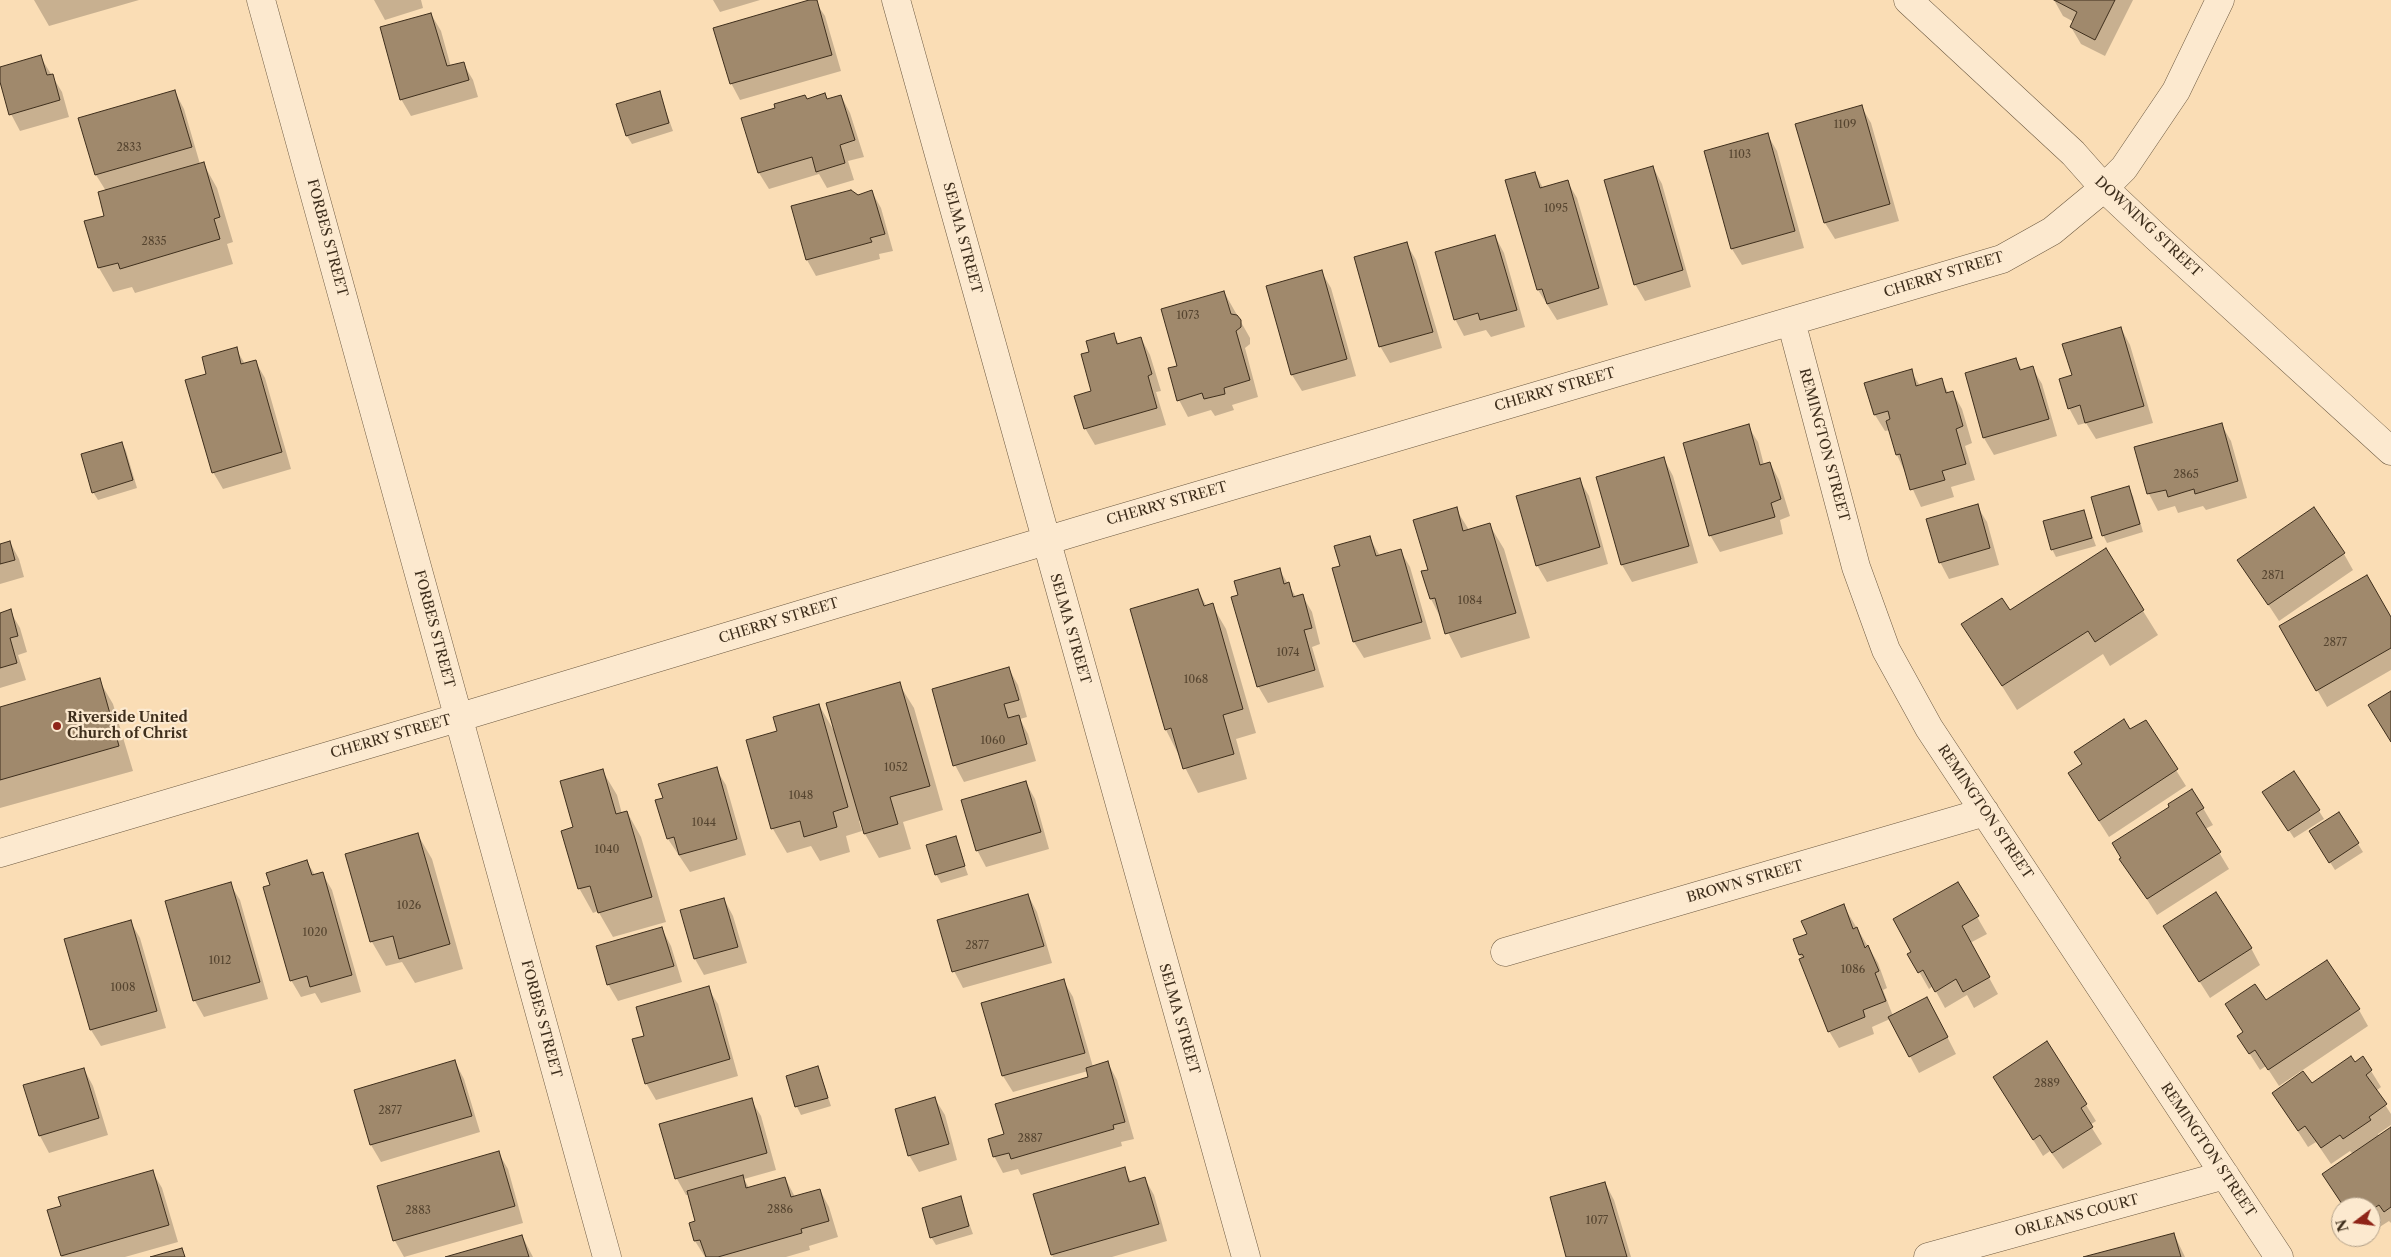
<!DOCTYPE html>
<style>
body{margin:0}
#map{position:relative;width:2391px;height:1257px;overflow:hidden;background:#faddb5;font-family:"Libre Caslon Text",serif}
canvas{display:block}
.north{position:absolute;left:2331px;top:1197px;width:50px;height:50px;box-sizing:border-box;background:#fce9cf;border:1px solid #b09e87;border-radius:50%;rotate:255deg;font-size:14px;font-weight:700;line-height:20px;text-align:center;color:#3e2e1c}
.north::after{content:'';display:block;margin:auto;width:18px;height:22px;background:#8f2418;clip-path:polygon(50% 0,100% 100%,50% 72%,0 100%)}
</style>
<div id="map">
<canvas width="2391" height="1257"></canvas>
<div class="north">N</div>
</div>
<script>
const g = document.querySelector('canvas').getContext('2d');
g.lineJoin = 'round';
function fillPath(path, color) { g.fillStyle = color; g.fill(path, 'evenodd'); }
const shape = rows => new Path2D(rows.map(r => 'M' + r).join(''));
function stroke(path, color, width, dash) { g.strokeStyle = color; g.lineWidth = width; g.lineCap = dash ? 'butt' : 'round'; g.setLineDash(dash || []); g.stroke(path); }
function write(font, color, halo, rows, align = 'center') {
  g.font = font + ' "Libre Caslon Text",serif'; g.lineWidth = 4.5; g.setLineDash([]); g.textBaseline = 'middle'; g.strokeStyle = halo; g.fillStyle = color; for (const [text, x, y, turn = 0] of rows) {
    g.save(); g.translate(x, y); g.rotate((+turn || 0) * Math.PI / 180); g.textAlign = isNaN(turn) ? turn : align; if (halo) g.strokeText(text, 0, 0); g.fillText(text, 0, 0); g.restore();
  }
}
const shadow = shape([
 [34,0,139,0,49,26],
 [374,0,421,0,423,8,385,20],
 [713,0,760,0,720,12],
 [814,0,825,16,841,71,740,100,731,83],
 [2054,0,2133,0,2105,56,2081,44,2071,27,2074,22,2063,16],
 [431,14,441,31,451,67,463,63,473,80,478,97,411,116,401,99],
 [40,56,62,92,69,117,20,131,11,114,0,77,0,68],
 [175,92,184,109,200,164,203,163,217,188,233,242,227,244,233,264,135,293,132,287,113,292,99,268,106,217,106,191,96,175],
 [659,92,673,131,632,144,627,136],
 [825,95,828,100,841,96,850,113,864,157,848,161,854,180,827,188,819,174,769,189,759,173,743,119],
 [1861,106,1871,123,1899,221,1835,239,1825,223],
 [1767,134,1777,151,1804,248,1742,265,1732,249,1705,152],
 [1653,167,1662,184,1691,287,1645,301,1635,284],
 [1535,173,1543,188,1567,181,1577,198,1608,305,1557,320,1538,290],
 [872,192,881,208,893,251,879,254,880,259,816,276,807,260,858,196],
 [1495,236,1504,253,1525,327,1491,337,1486,330,1464,336,1455,319],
 [1406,243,1416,260,1442,348,1390,363,1380,346],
 [1321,271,1331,288,1356,376,1302,391,1292,375,1267,287],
 [1224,292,1250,338,1250,344,1245,348,1258,397,1232,405,1234,410,1215,416,1211,410,1188,417,1179,400,1179,367],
 [2121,328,2130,345,2153,423,2096,439,2086,423,2078,425,2069,408,2073,376],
 [1113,334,1119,344,1141,338,1150,355,1161,391,1156,392,1166,425,1095,445,1085,428,1093,392,1091,353],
 [236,349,245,364,255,361,265,378,291,469,223,489,213,472,208,374],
 [2016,360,2022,370,2032,367,2042,384,2057,436,1994,455,1984,438,1966,374],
 [1911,371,1920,386,1941,380,1949,394,1953,393,1962,409,1972,443,1965,446,1975,480,1951,487,1954,497,1921,507,1897,455,1890,430,1885,431,1875,415],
 [2221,424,2231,441,2247,498,2206,510,2203,506,2178,513,2175,506,2158,511,2149,494,2136,448],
 [1748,426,1758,442,1764,465,1770,463,1779,480,1790,516,1780,520,1783,534,1720,552,1710,535],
 [122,443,126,451,137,488,98,500,93,492],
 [1664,459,1673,476,1698,563,1632,582,1622,565,1598,478],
 [1579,479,1589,496,1608,564,1547,582,1537,565],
 [2128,488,2133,496,2143,532,2107,543,2103,535],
 [1977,506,1987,522,1999,565,1949,579,1940,562],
 [1456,509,1469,530,1489,524,1504,549,1530,638,1461,658,1431,599,1429,571],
 [2083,511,2096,546,2056,557,2052,549],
 [1369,537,1380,556,1400,550,1410,567,1431,639,1364,658,1354,642,1334,569,1342,567],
 [10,542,19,559,24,577,0,584,0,545],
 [2105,550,2158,635,2110,666,2103,654,2017,710,1963,624,2009,611],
 [2344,554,2353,570,2279,621,2239,560],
 [1279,569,1296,597,1302,595,1312,612,1320,644,1312,647,1324,687,1268,703,1258,686,1240,596],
 [1198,591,1207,607,1212,605,1226,629,1256,733,1236,739,1247,779,1198,793,1166,730,1132,610],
 [10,611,20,628,27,652,18,655,26,680,0,688,0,614],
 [2391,619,2391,670,2327,707,2281,627],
 [1009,669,1018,685,1027,717,1020,719,1028,734,1036,761,964,782,955,765],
 [99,680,113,704,133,771,0,808,0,708],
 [899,684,914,708,943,810,903,822,911,849,879,858,865,834,861,820,859,821,862,831,846,836,850,852,820,861,811,846,787,853,773,829,748,741,779,732,819,705,836,734],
 [2145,721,2186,786,2109,837,2079,790],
 [716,769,726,785,746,855,690,872,668,839,657,801,664,799],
 [602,770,617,795,622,814,627,812,641,837,666,922,613,937,598,911,593,913,579,888,575,828],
 [1026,783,1035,799,1049,849,986,867,977,850],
 [2269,800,2319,811,2324,819,2294,838],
 [2203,808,2213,825,2205,829,2229,869,2157,915,2121,859],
 [2339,813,2363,852,2335,870,2315,839],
 [418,835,432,859,463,969,415,983,402,962,386,966,372,942,346,855],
 [955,838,968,875,941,883,936,874],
 [307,862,315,875,322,873,332,890,361,992,321,1003,315,993,301,997,291,980,271,886],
 [230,884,240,900,268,999,204,1017,195,1001,166,902],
 [1958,884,1987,934,1970,943,1998,994,1974,1008,1967,995,1945,1008,1933,986,1929,989,1909,954,1912,952],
 [1028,895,1037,912,1052,963,963,988,954,971],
 [724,899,733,916,747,963,704,975,695,959],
 [1843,905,1878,963,1887,988,1883,990,1893,1016,1936,1015,1956,1054,1919,1073,1890,1019,1872,1027,1874,1034,1839,1048,1829,1031,1794,940,1808,935],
 [130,921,140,938,166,1028,101,1046,91,1030],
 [662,929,671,946,682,982,618,1001,608,984],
 [2175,943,2251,948,2260,965,2210,998],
 [1063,980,1073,997,1093,1067,1108,1063,1117,1080,1134,1139,1121,1142,1122,1146,1021,1175,1018,1169,1003,1173,994,1156,1006,1135,1090,1078,1088,1071,1013,1092,1003,1076],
 [708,988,718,1004,738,1076,656,1100,646,1083,645,1037],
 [2265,1002,2359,1010,2368,1026,2279,1086,2266,1066,2260,1070,2239,1037,2244,1033],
 [2363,1058,2381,1087,2376,1091,2391,1114,2391,1125,2378,1134,2380,1137,2391,1129,2391,1223,2389,1221,2375,1230,2371,1224,2371,1207,2344,1207,2323,1175,2353,1154,2350,1151,2331,1164,2316,1142,2308,1147,2273,1093,2311,1085],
 [455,1062,464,1079,480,1132,381,1162,371,1145,355,1090],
 [818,1067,831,1106,801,1115,797,1107],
 [84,1069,93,1086,108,1135,49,1153,40,1136,25,1086],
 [2005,1094,2086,1105,2096,1121,2090,1125,2102,1144,2063,1169,2050,1151,2043,1156],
 [935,1099,945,1115,957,1160,919,1172,909,1155],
 [751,1100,761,1116,776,1170,744,1179,749,1188,785,1178,795,1197,820,1190,829,1207,838,1237,809,1246,810,1250,786,1257,705,1257,695,1241,696,1222,689,1195,686,1195,677,1179,661,1125],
 [498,1152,508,1169,523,1223,404,1257,395,1241,379,1187],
 [1124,1169,1132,1183,1145,1179,1154,1195,1167,1241,1112,1257,1053,1257,1052,1255],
 [152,1171,162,1188,178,1242,125,1257,62,1257,48,1211],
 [1605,1183,1614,1200,1631,1257,1568,1257],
 [960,1198,973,1234,936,1245,931,1237],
 [2174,1234,2185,1257,2088,1257],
 [522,1236,533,1257,449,1257]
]);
const building = shape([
 [809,0,817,0,832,55,730,84,713,28,809,0],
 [2054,0,2115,0,2095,40,2070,27,2077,12,2054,0],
 [431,13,447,66,464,62,469,80,400,100,380,27,431,13],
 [41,55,47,75,53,74,60,100,9,115,0,82,0,67,41,55],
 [175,90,192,147,95,175,78,118,175,90],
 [660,91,669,123,626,136,616,104,660,91],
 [825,93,827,99,841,95,855,140,840,145,845,163,816,172,812,157,758,173,741,118,775,108,774,104,805,95,807,99,825,93],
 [1862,105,1890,204,1824,223,1795,124,1862,105],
 [1768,133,1795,231,1731,249,1704,151,1768,133],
 [204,162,220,217,214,219,220,239,120,269,118,263,98,268,84,221,104,216,98,192,204,162],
 [1653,166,1683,270,1634,285,1604,180,1653,166],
 [1535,172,1540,188,1568,180,1599,288,1547,304,1542,289,1537,290,1505,180,1535,172],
 [851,190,858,195,872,190,885,234,870,238,872,242,806,260,791,206,851,190],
 [1495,235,1517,310,1480,320,1478,313,1454,320,1435,252,1495,235],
 [1407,242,1433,332,1379,347,1354,257,1407,242],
 [1322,270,1347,359,1291,375,1266,286,1322,270],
 [1224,291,1231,314,1237,315,1241,320,1241,327,1236,331,1250,380,1224,388,1225,394,1204,399,1202,393,1177,401,1168,368,1177,366,1161,309,1224,291],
 [2121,327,2144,406,2085,423,2080,405,2068,409,2059,379,2072,375,2062,344,2121,327],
 [1114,333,1117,344,1141,337,1152,374,1148,376,1157,408,1084,429,1074,396,1091,391,1081,354,1089,352,1086,341,1114,333],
 [237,347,241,364,256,360,282,452,212,473,185,380,206,374,202,357,237,347],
 [2016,358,2020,370,2033,366,2049,419,1983,438,1965,373,2016,358],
 [1912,369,1916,386,1942,378,1946,393,1953,391,1963,426,1956,429,1966,464,1942,471,1945,480,1910,490,1900,454,1896,455,1886,421,1890,419,1888,411,1874,415,1864,383,1912,369],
 [2222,423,2238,481,2195,494,2194,489,2168,497,2166,490,2147,494,2134,447,2222,423],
 [1749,424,1760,465,1770,462,1781,499,1771,503,1775,517,1709,536,1683,443,1749,424],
 [122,442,133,480,92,493,81,454,122,442],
 [1664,457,1689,546,1621,565,1596,477,1664,457],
 [1580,478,1600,547,1536,566,1516,496,1580,478],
 [2129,486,2140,524,2102,536,2091,497,2129,486],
 [1978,504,1990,548,1939,563,1926,519,1978,504],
 [1457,507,1463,531,1490,523,1516,613,1445,634,1435,598,1430,599,1421,571,1428,570,1413,520,1457,507],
 [2314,507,2345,553,2268,605,2237,560,2314,507],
 [2084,510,2092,538,2051,550,2043,521,2084,510],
 [1370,536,1376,556,1401,549,1422,622,1353,642,1332,568,1340,566,1334,546,1370,536],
 [10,541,15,560,0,564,0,544,10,541],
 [2106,548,2144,610,2095,642,2088,631,2002,686,1961,624,2002,598,2010,610,2106,548],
 [1280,568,1284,584,1289,582,1293,597,1303,594,1312,628,1304,630,1315,670,1257,687,1231,597,1238,595,1234,581,1280,568],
 [2367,575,2391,617,2391,648,2316,691,2279,626,2367,575],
 [1198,589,1204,606,1213,603,1243,709,1223,715,1234,754,1183,769,1171,728,1165,730,1130,609,1198,589],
 [11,609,18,636,10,638,17,663,0,668,0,613,11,609],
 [1009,667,1019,700,1004,704,1008,718,1019,715,1027,744,953,766,932,689,1009,667],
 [100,678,119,746,0,780,0,707,100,678],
 [900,682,930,786,890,797,898,824,864,834,826,703,900,682],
 [2391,691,2391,742,2368,705,2391,691],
 [819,704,848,807,833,812,837,827,804,837,800,821,771,829,746,740,777,731,773,717,819,704],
 [2124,719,2130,729,2146,720,2178,769,2099,821,2068,773,2082,764,2074,752,2124,719],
 [717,767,737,839,679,855,674,837,667,839,655,800,663,798,658,784,717,767],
 [603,769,616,814,627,811,652,897,598,913,590,886,578,889,561,831,573,827,560,781,603,769],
 [2294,771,2320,810,2288,831,2262,792,2294,771],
 [1026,781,1041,832,976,851,961,800,1026,781],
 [2192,789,2204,808,2196,813,2221,852,2147,899,2119,859,2121,858,2112,843,2169,807,2168,804,2192,789],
 [2339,812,2359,843,2329,863,2309,831,2339,812],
 [418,833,450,944,399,959,393,936,370,942,345,854,418,833],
 [956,836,965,866,935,875,926,845,956,836],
 [307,860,312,875,323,872,352,975,310,987,307,976,290,981,263,887,270,885,266,873,307,860],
 [231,882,260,982,193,1001,165,901,231,882],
 [1958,882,1979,916,1962,926,1990,977,1963,992,1956,979,1935,992,1923,970,1918,973,1907,954,1911,952,1893,919,1958,882],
 [2216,892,2252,948,2199,982,2163,926,2216,892],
 [1028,894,1044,946,952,972,937,920,1028,894],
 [724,898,738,947,694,959,680,910,724,898],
 [1844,904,1853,929,1857,927,1865,948,1868,945,1879,971,1875,973,1886,1001,1863,1010,1865,1017,1828,1032,1799,959,1804,957,1802,954,1799,955,1793,939,1807,934,1801,921,1844,904],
 [131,920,157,1011,90,1030,64,939,131,920],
 [662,927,674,966,607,985,596,946,662,927],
 [2327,960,2360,1009,2268,1070,2255,1050,2249,1054,2237,1036,2243,1032,2225,1004,2255,984,2266,1000,2327,960],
 [1064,979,1085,1053,1002,1076,981,1003,1064,979],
 [709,986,730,1059,645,1084,632,1039,644,1036,636,1007,709,986],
 [1927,997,1948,1037,1909,1057,1888,1017,1927,997],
 [2047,1041,2087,1104,2081,1108,2093,1127,2052,1153,2040,1135,2033,1140,1993,1077,2047,1041],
 [2351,1056,2355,1062,2363,1056,2372,1070,2366,1075,2387,1104,2369,1117,2371,1120,2343,1139,2340,1135,2321,1148,2305,1126,2298,1131,2272,1093,2303,1071,2312,1083,2351,1056],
 [455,1060,472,1116,370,1145,354,1090,455,1060],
 [1108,1061,1125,1122,1113,1125,1114,1129,1011,1159,1009,1153,993,1157,988,1139,1004,1134,995,1104,1088,1077,1086,1068,1108,1061],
 [818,1066,828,1098,795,1107,786,1076,818,1066],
 [84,1068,99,1118,39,1136,23,1085,84,1068],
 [935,1097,949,1144,908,1156,895,1109,935,1097],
 [752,1098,767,1153,675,1179,659,1124,752,1098],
 [2391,1127,2391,1207,2384,1212,2379,1205,2371,1210,2371,1207,2360,1207,2358,1204,2352,1207,2344,1207,2322,1174,2391,1127],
 [499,1151,515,1206,393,1241,377,1186,499,1151],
 [1125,1167,1129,1182,1145,1177,1159,1224,1051,1255,1033,1194,1125,1167],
 [153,1170,169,1225,61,1256,47,1210,61,1206,58,1197,153,1170],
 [743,1175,746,1188,785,1177,791,1197,820,1189,829,1221,801,1229,802,1233,718,1257,706,1257,700,1240,694,1241,689,1223,695,1221,687,1191,743,1175],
 [1605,1182,1627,1257,1566,1257,1550,1197,1605,1182],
 [961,1196,969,1226,930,1238,922,1208,961,1196],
 [2174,1233,2181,1257,2083,1257,2174,1233],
 [522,1235,529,1257,445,1257,522,1235],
 [182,1248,185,1257,150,1257,182,1248]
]);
const street = shape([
 [261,0,607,1257],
 [896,0,1246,1257],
 [1908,0,2073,153,2104,188,2155,236,2391,451],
 [1791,321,1856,567,1886,650,1929,728,2279,1257],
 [0,853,457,718,1095,526,2002,259,2052,231,2104,188,2124,168,2176,91,2220,0],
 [1505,952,1985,812],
 [1928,1257,2225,1175]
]);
const markers = [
 [57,726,5,"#8f2418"]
];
const numberNames = [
 ["1109",1845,125],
 ["2833",129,148],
 ["1103",1740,155],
 ["1095",1556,209],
 ["2835",154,242],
 ["1073",1188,316],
 ["2865",2186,475],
 ["2871",2273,576],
 ["1084",1470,601],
 ["2877",2335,643],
 ["1074",1288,653],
 ["1068",1196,680],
 ["1060",993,741],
 ["1052",896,768],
 ["1048",801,796],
 ["1044",704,823],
 ["1040",607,850],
 ["1026",409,906],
 ["1020",315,933],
 ["2877",977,946],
 ["1012",220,961],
 ["1086",1853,970],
 ["1008",123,988],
 ["2889",2047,1084],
 ["2877",390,1111],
 ["2887",1030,1139],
 ["2886",780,1210],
 ["2883",418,1211],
 ["1077",1597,1221]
];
const streetNames = [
 ["DOWNING STREET",2148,227,43],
 ["FORBES STREET",327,238,75],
 ["SELMA STREET",962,238,75],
 ["CHERRY STREET",1944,275,-17],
 ["CHERRY STREET",1555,390,-16],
 ["REMINGTON STREET",1824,445,75],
 ["CHERRY STREET",1167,504,-16],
 ["CHERRY STREET",779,621,-17],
 ["FORBES STREET",434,629,75],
 ["SELMA STREET",1070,629,74],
 ["CHERRY STREET",391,737,-16],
 ["REMINGTON STREET",1985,812,56],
 ["BROWN STREET",1745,882,-16],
 ["FORBES STREET",541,1019,75],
 ["SELMA STREET",1179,1019,74],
 ["REMINGTON STREET",2208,1150,56],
 ["ORLEANS COURT",2077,1216,-15]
];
const poiNames = [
 ["Riverside United",67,718],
 ["Church of Christ",67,734]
];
fillPath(shadow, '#0003');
fillPath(building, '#a0896c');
stroke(building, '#3e2e1c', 1);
stroke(street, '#6d5a42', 29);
stroke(street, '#fce9cf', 28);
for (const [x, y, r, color] of markers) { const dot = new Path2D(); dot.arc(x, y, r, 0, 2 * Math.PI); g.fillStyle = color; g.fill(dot); stroke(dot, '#fce9cf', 2); }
write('11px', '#564530', null, numberNames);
write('14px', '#3e2e1c', '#fce9cf', streetNames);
write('bold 14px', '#3e2e1c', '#fce9cf', poiNames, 'left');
</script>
